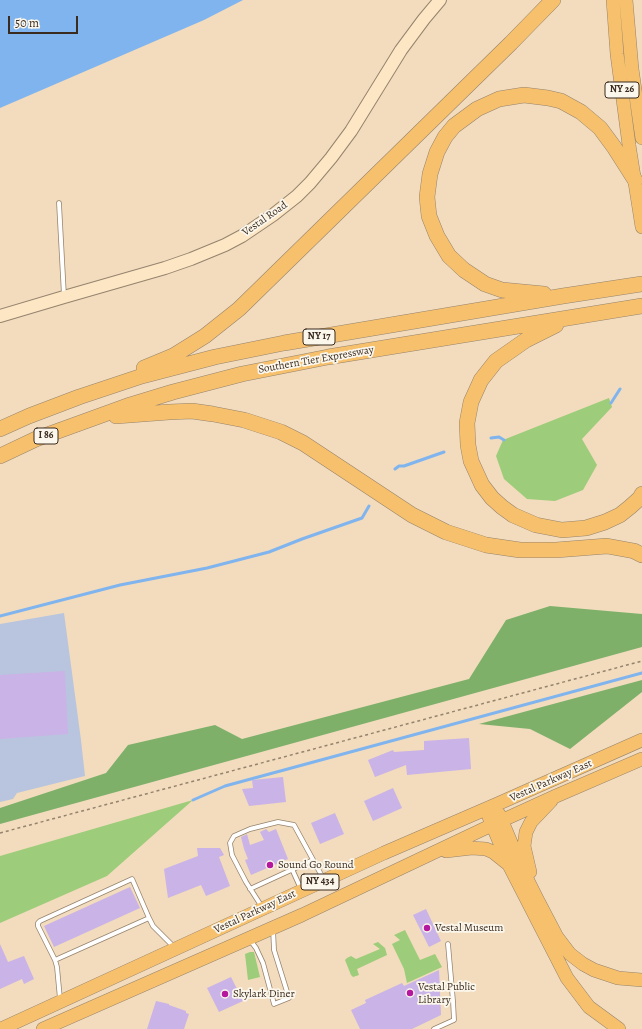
<!DOCTYPE html>
<style>
body{margin:0}
#map{position:relative;width:642px;height:1029px;overflow:hidden;background:#f2dcbd;font-family:Alegreya,serif}
canvas{display:block}
.scale{position:absolute;left:8px;top:16px;width:70px;height:18px;box-sizing:border-box;border:2px solid #3b2a1e;border-top:0;padding-left:5px;font-size:12px;line-height:14px;white-space:nowrap;color:#3b2a1e;-webkit-text-stroke:3px #fbf7ec;paint-order:stroke}
</style>
<div id="map">
<canvas width="642" height="1029"></canvas>
<div class="scale">50 m</div>
</div>
<script>
const g = document.querySelector('canvas').getContext('2d');
g.lineJoin = 'round';
function fillPath(path, color) { g.fillStyle = color; g.fill(path, 'evenodd'); }
const shape = rows => new Path2D(rows.map(r => 'M' + r).join(''));
function stroke(path, color, width, dash) { g.strokeStyle = color; g.lineWidth = width; g.lineCap = dash ? 'butt' : 'round'; g.setLineDash(dash || []); g.stroke(path); }
function write(font, color, halo, rows, align = 'center') {
  g.font = font + ' Alegreya,serif'; g.lineWidth = 3.5; g.setLineDash([]); g.textBaseline = 'middle'; g.strokeStyle = halo; g.fillStyle = color; for (const [text, x, y, turn = 0] of rows) {
    g.save(); g.translate(x, y); g.rotate((+turn || 0) * Math.PI / 180); g.textAlign = isNaN(turn) ? turn : align; if (halo) g.strokeText(text, 0, 0); g.fillText(text, 0, 0); g.restore();
  }
}
const industrial = shape([
 [64,613,81,740,85,776,17,793,13,799,0,802,0,624]
]);
const green = shape([
 [609,398,612,407,582,439,597,465,583,490,555,501,527,499,504,479,496,456,503,440],
 [193,800,107,876,0,923,0,856],
 [405,930,420,960,435,954,442,967,407,983,404,969,392,944,400,940,394,935],
 [378,942,385,948,387,955,357,969,359,975,353,977,351,975,345,960,347,958,351,956,356,959,380,949,373,944],
 [250,952,254,952,260,977,248,980,245,954]
]);
const forest = shape([
 [550,606,642,614,642,647,0,824,0,808,106,773,128,745,215,725,242,739,469,679,506,620],
 [642,680,642,692,570,749,530,729,479,724]
]);
const water = shape([
 [0,0,243,0,204,20,0,108]
]);
const stream = shape([
 [611,403,620,389],
 [491,438,499,437,504,440],
 [395,469,399,466,404,466,444,452],
 [0,616,120,585,207,568,269,552,302,539,362,518,369,506],
 [193,800,225,786,642,673]
]);
const building = shape([
 [65,671,68,734,0,739,0,675],
 [469,738,471,769,407,775,406,765,375,777,368,760,393,750,394,752,424,750,424,741],
 [283,777,286,802,249,806,242,789,253,788,252,780],
 [393,788,402,808,373,821,364,801],
 [335,813,344,834,320,844,311,823],
 [266,829,269,832,276,829,288,859,251,875,245,860,248,859,244,849,241,837,247,834,250,845,264,840,260,832],
 [197,848,220,848,224,855,219,857,230,886,206,896,201,885,168,898,164,869,198,856],
 [130,887,140,908,54,947,44,926],
 [426,909,441,941,429,947,413,915],
 [0,944,8,962,24,956,34,979,24,984,22,979,0,989],
 [439,970,441,1015,412,1029,360,1029,351,1010,366,1003,365,1000,402,983,404,986],
 [231,977,243,1001,219,1012,207,988],
 [156,1001,169,1004,169,1005,186,1011,186,1013,189,1014,184,1029,147,1029]
]);
const path = shape([
 [0,833,642,661]
]);
const lane = shape([
 [59,203,64,296],
 [292,869,301,889],
 [250,889,313,860],
 [262,907,246,882,232,855,230,843,234,836,250,829,278,822,294,825,323,878],
 [149,918,153,926,174,947],
 [250,940,256,948,263,963,274,1004,289,998,274,950,273,929],
 [55,960,149,918,133,881,132,879,40,921,38,923,38,926,55,960,57,967,60,999],
 [434,1029,454,1020,453,1001,448,944]
]);
const secondary = shape([
 [0,316,64,297,165,268,191,259,225,245,242,236,273,215,297,196,310,183,331,158,351,131,401,50,424,19,440,0]
]);
const primary = shape([
 [613,0,617,54,629,145,642,227],
 [626,0,632,69,642,138],
 [499,814,523,871,537,899,557,937,570,954,583,964,594,970,618,978,642,980],
 [489,817,509,865,567,978,589,1007,619,1029],
 [446,851,472,848,486,849,493,852,508,864],
 [530,872,524,846,526,832,531,822,551,801],
 [1,1029,384,853,495,805,642,740],
 [43,1029,302,915,492,825,556,796,642,759]
]);
const highway = shape([
 [544,294,502,290,485,284,464,270,449,256,437,236,429,216,427,197,430,174,437,152,445,137,454,126,477,109,499,99,524,95,548,98,561,101,581,112,600,128,614,147,635,180],
 [556,325,526,340,496,361,481,380,471,402,467,423,468,445,471,461,482,485,492,498,502,507,513,515,536,525,562,530,586,528,605,522,620,515,630,507,640,498,642,494],
 [144,368,173,356,205,336,239,309,511,43,553,0],
 [116,416,169,412,192,411,213,414,244,420,281,432,303,443,412,515,446,532,486,545,520,550,556,550,607,546,634,551,642,555],
 [0,429,29,416,79,397,142,376,215,357,284,343,563,296,642,284],
 [0,456,36,439,127,406,173,392,242,374,328,357,642,306]
]);
const markers = [
 [270,865,4,"#b5179e"],
 [427,928,4,"#b5179e"],
 [410,993,4,"#b5179e"],
 [225,994,4,"#b5179e"]
];
const shields = [
 [622,90,34],
 [319,337,32],
 [46,436,24],
 [320,882,38]
];
const shieldNames = [
 ["NY 26",622,90],
 ["NY 17",319,337],
 ["I 86",46,436],
 ["NY 434",320,882]
];
const streetNames = [
 ["Vestal Road",265,219,-35],
 ["Southern Tier Expressway",316,360,-10],
 ["Vestal Parkway East",551,781,-24],
 ["Vestal Parkway East",255,912,-25]
];
const poiNames = [
 ["Sound Go Round",278,865],
 ["Vestal Museum",435,928],
 ["Vestal Public",418,987],
 ["Library",418,1000],
 ["Skylark Diner",233,994]
];
fillPath(industrial, '#b9c5de');
fillPath(green, '#9dcc7a');
fillPath(forest, '#7eb06a');
fillPath(water, '#80b4ee');
stroke(stream, '#80b4ee', 3);
fillPath(building, '#c9b3e7');
stroke(lane, '#96836e', 5.5);
stroke(secondary, '#96836e', 14);
stroke(primary, '#96836e', 14);
stroke(highway, '#96836e', 16);
stroke(path, '#96836e', 1.5, [3, 3]);
stroke(lane, '#fff', 4);
stroke(secondary, '#fce6c4', 12);
stroke(primary, '#f7c06c', 13);
stroke(highway, '#f7c06c', 15);
for (const [x, y, r, color] of markers) { const dot = new Path2D(); dot.arc(x, y, r, 0, 2 * Math.PI); g.fillStyle = color; g.fill(dot); stroke(dot, '#fbf7ec', 1.5); }
for (const [x, y, w] of shields) { const box = new Path2D(); box.roundRect(x - w / 2, y - 8, w, 16, 3); g.fillStyle = '#fbf7ec'; g.fill(box); stroke(box, '#3b2a1e', 1); }
write('bold 10px', '#3b2a1e', null, shieldNames);
write('11px', '#3b2a1e', '#fbf7ec', streetNames);
write('11px', '#3b2a1e', '#fbf7ec', poiNames, 'left');
</script>
